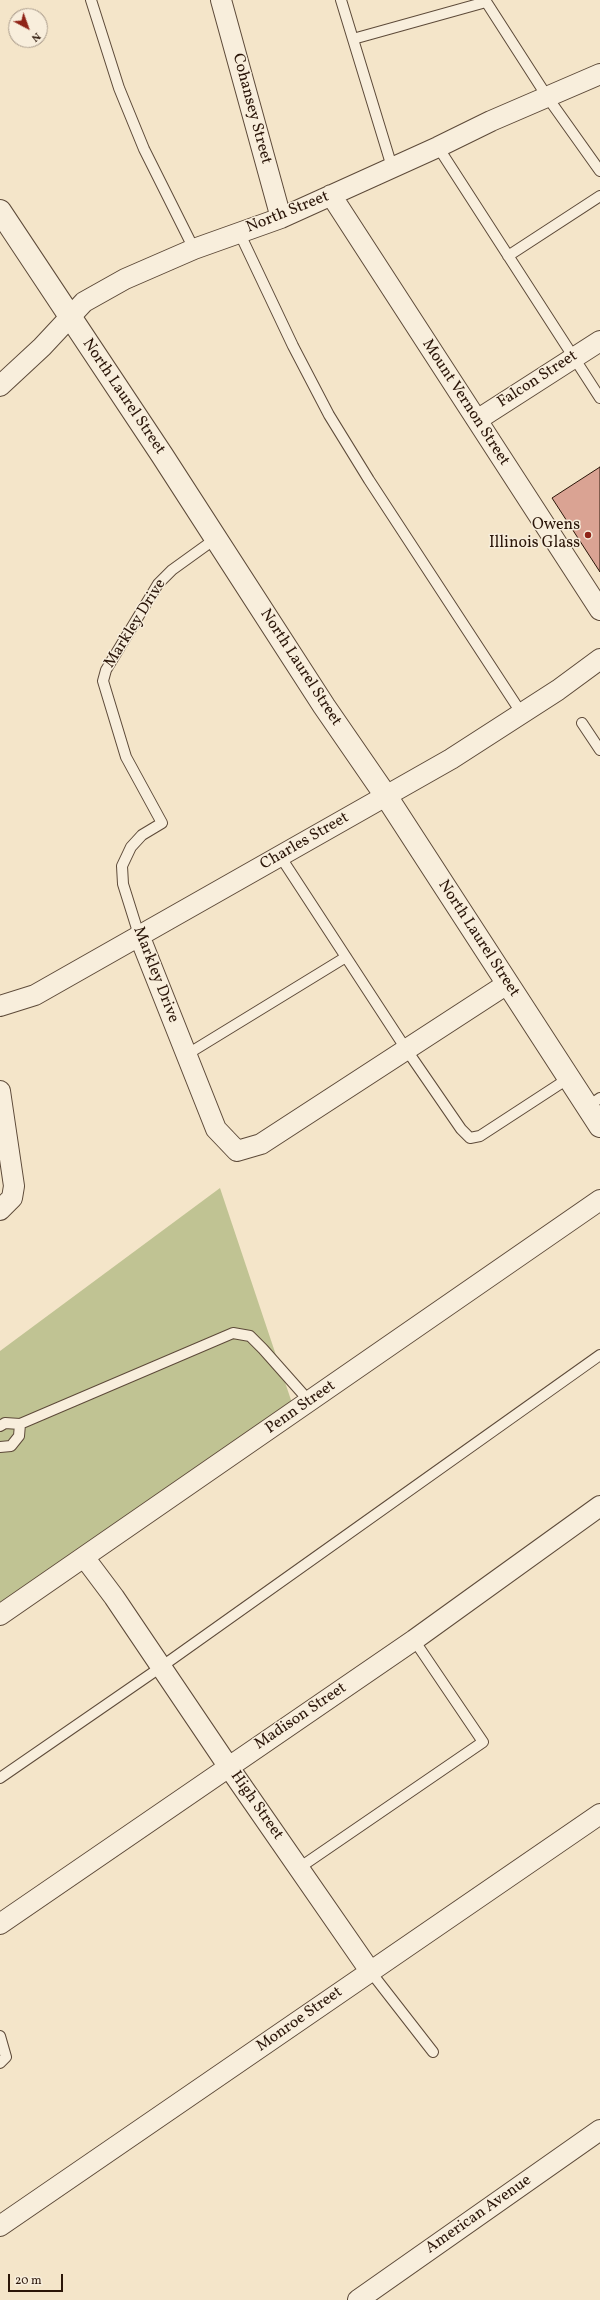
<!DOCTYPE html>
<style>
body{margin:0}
#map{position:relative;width:600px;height:2300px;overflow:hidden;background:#f4e5c9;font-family:Vollkorn,serif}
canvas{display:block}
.north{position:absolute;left:8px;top:8px;width:40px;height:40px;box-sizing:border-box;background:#f8eedc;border:1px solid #a69888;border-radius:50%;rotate:139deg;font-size:11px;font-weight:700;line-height:16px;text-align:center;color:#2b1609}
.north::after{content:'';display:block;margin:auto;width:14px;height:18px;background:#8f2418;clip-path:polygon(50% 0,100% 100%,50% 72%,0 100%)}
.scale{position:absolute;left:8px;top:2274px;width:55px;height:18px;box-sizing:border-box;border:2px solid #2b1609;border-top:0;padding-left:5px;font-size:12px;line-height:14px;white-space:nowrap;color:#2b1609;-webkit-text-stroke:3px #f8eedc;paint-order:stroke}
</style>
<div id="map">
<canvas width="600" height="2300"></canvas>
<div class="north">N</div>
<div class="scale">20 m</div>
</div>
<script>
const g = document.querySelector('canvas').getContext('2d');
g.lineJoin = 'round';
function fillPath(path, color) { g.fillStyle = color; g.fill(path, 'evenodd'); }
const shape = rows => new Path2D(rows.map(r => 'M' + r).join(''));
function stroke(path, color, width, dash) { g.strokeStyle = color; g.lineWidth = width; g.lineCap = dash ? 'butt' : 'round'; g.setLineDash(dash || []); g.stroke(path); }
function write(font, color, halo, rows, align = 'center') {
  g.font = font + ' Vollkorn,serif'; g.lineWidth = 3; g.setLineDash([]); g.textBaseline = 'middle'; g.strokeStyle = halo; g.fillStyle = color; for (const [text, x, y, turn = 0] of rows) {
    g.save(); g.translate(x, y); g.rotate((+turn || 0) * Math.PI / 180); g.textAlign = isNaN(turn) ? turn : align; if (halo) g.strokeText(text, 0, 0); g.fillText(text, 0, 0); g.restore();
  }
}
const green = shape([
 [220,1188,295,1412,0,1615,0,1351]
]);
const building = shape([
 [600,467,600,572,552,498,600,467]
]);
const service = shape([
 [91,0,119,88,144,149,194,249],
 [341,0,392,167],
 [485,0,548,98,600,171],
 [353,39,486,2],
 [438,147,600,398],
 [239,232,293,346,329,415,369,480,522,714],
 [508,256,600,196],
 [582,723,600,750],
 [280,856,406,1049,461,1129,470,1138,480,1136,569,1078],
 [139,935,123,884,122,866,131,847,142,835,162,823,126,757,103,681,106,670,158,584,172,570,215,539],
 [186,1055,346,957],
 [587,1107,600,1098],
 [20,1424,233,1333,250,1336,263,1349,310,1402],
 [0,1426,5,1423,20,1424,19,1436,11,1446,0,1447],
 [0,1778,161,1667,600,1355],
 [299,1868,483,1742,414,1640],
 [370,1971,433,2052],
 [0,2036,6,2057,0,2063]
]);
const minor = shape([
 [221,0,281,218],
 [331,195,600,610],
 [0,386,42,347,84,302,125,279,194,249,281,218,438,147,491,121,600,74],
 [477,420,600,341],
 [139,935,216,1129,237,1151,261,1144,507,984],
 [0,1006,35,995,451,759,558,690,600,659],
 [0,1091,14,1186,12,1198,0,1210],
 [84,1557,114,1597,228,1766,370,1971],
 [0,1615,600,1200],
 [0,1924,414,1640,600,1506],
 [0,2226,600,1814],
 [358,2300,600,2130]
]);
const tertiary = shape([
 [0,211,162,455,324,706,386,796,600,1126]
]);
const markers = [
 [588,535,4,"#8f2418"]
];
const streetNames = [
 ["Cohansey Street",251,109,75],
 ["North Street",288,213,-22],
 ["Falcon Street",538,380,-33],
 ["North Laurel Street",123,397,56],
 ["Mount Vernon Street",465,403,57],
 ["Markley Drive",136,624,-58],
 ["North Laurel Street",300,668,57],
 ["Charles Street",305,842,-30],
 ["North Laurel Street",478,939,57],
 ["Markley Drive",155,975,69],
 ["Penn Street",301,1408,-35],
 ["Madison Street",301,1717,-34],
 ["High Street",256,1806,55],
 ["Monroe Street",300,2020,-35],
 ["American Avenue",479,2215,-35]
];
const poiNames = [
 ["Owens",580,526],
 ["Illinois Glass",580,544]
];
fillPath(green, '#c0c393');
fillPath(building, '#daa393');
stroke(building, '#2b1609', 1);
stroke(service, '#5d4a39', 12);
stroke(minor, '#5d4a39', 22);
stroke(tertiary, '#5d4a39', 24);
stroke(service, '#f8eedc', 10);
stroke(minor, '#f8eedc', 20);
stroke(tertiary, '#f8eedc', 22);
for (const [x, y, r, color] of markers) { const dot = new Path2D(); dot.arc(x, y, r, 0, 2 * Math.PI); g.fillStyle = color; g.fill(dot); stroke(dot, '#f8eedc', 1.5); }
write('16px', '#2b1609', '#f8eedc', streetNames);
write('16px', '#2b1609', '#f8eedc', poiNames, 'right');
</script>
